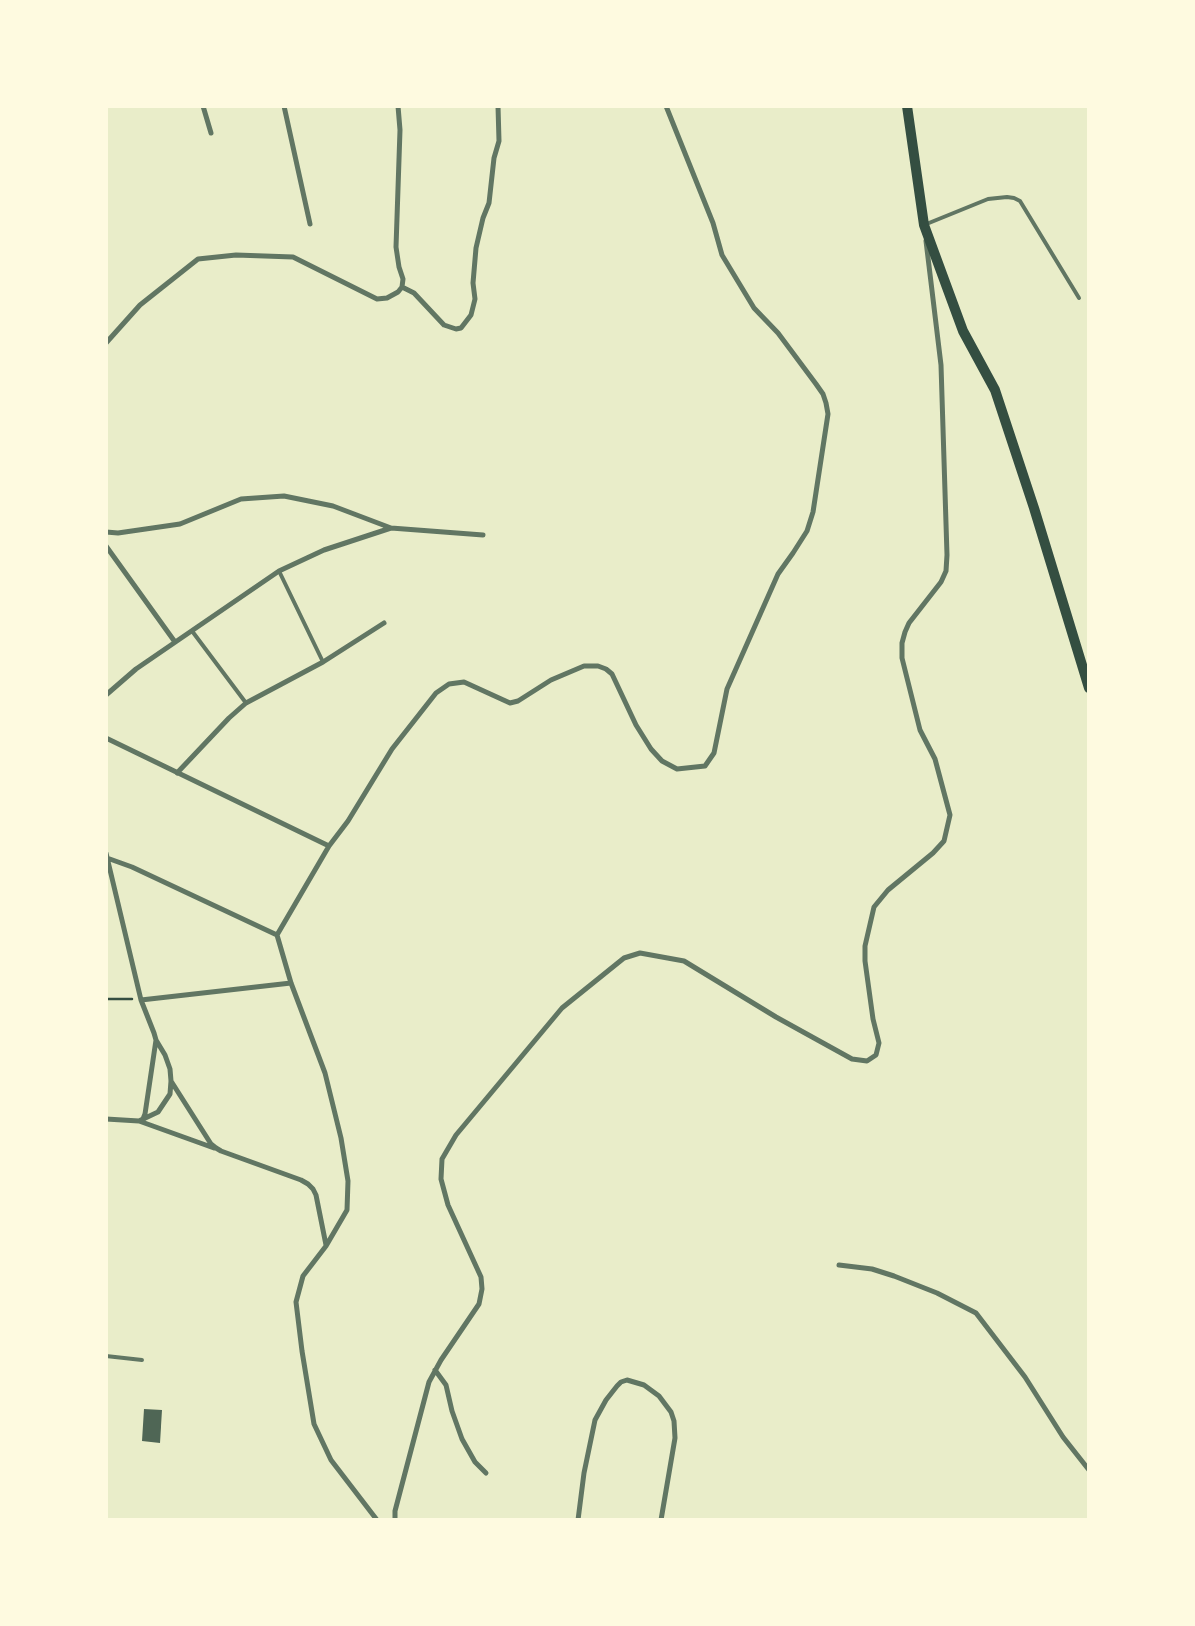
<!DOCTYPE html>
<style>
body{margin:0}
#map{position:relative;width:1195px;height:1626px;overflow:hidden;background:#e9edc9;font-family:Rubik,sans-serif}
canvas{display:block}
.frame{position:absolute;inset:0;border:108px solid #fefae0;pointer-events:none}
</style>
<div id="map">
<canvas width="1195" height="1626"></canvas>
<div class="frame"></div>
</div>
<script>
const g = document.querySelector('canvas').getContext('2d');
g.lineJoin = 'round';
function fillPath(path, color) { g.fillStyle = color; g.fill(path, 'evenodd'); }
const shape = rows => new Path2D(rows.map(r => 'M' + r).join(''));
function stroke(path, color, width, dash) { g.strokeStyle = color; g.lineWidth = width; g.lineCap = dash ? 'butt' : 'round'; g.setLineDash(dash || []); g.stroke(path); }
const building = shape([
 [144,1409,162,1410,160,1443,142,1441]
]);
const path = shape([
 [106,999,132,999]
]);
const service = shape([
 [924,225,988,199,1007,197,1014,198,1020,201,1079,298],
 [279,571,323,662],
 [192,631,246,703],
 [106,1356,142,1360]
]);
const minor = shape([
 [203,106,211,133],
 [284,106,310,224],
 [398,106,400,130,396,247,399,267,403,279,402,287],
 [402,287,414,293,444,325,456,329,461,328,471,315,475,299,473,283,476,248,483,218,489,203,494,158,499,141,498,106],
 [106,343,140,305,198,259,236,255,293,257,377,299,387,298,398,292,402,287],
 [106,532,118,533,180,524,241,499,284,496,333,506,391,528,483,535],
 [106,546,175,642],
 [106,695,136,669,279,571,324,550,391,528],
 [106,738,329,846],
 [177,773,229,718,246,703,323,662,384,623],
 [106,853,141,1000,154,1033,156,1040,145,1114,143,1119,139,1121,106,1119],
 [107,858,132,867,277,935],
 [141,1000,291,983],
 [156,1040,165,1055,170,1069,171,1081,170,1094,158,1112,139,1121,214,1148],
 [171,1081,211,1144,216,1148,221,1151,301,1180,308,1184,313,1189,316,1195,326,1245],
 [839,1265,872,1269,894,1276,937,1293,976,1313,1025,1377,1063,1437,1089,1470],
 [435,1370,446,1385,452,1411,462,1439,475,1462,486,1473],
 [377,1520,331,1460,314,1424,302,1351,296,1302,303,1276,326,1246,347,1210,348,1181,341,1138,325,1073,291,983,277,935,329,846,348,821,392,749,436,693,449,684,464,682,510,703,518,701,551,680,584,666,598,666,606,669,612,674,636,725,651,749,662,761,677,769,705,766,714,753,727,689,778,574,793,553,807,531,813,512,828,414,826,403,823,394,816,384,778,333,754,308,722,255,713,223,666,106],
 [395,1520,395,1511,429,1382,441,1360,479,1304,482,1289,481,1277,448,1205,441,1179,442,1159,456,1135,562,1008,624,958,640,953,684,961,776,1017,852,1059,867,1061,876,1055,879,1043,873,1019,865,961,865,946,874,907,888,890,933,853,944,841,950,815,935,759,920,730,902,658,902,643,905,632,909,623,941,582,946,571,947,555,941,365,926,241],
 [578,1520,584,1473,595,1420,606,1400,617,1386,621,1382,627,1380,644,1385,659,1396,671,1412,674,1421,675,1438,661,1520]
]);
const secondary = shape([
 [907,106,924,225,963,331,995,390,1034,508,1089,688]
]);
fillPath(building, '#4f6655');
stroke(path, '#344e41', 2.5);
stroke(service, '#617663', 4);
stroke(minor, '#617663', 5);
stroke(secondary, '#344e41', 10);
</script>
